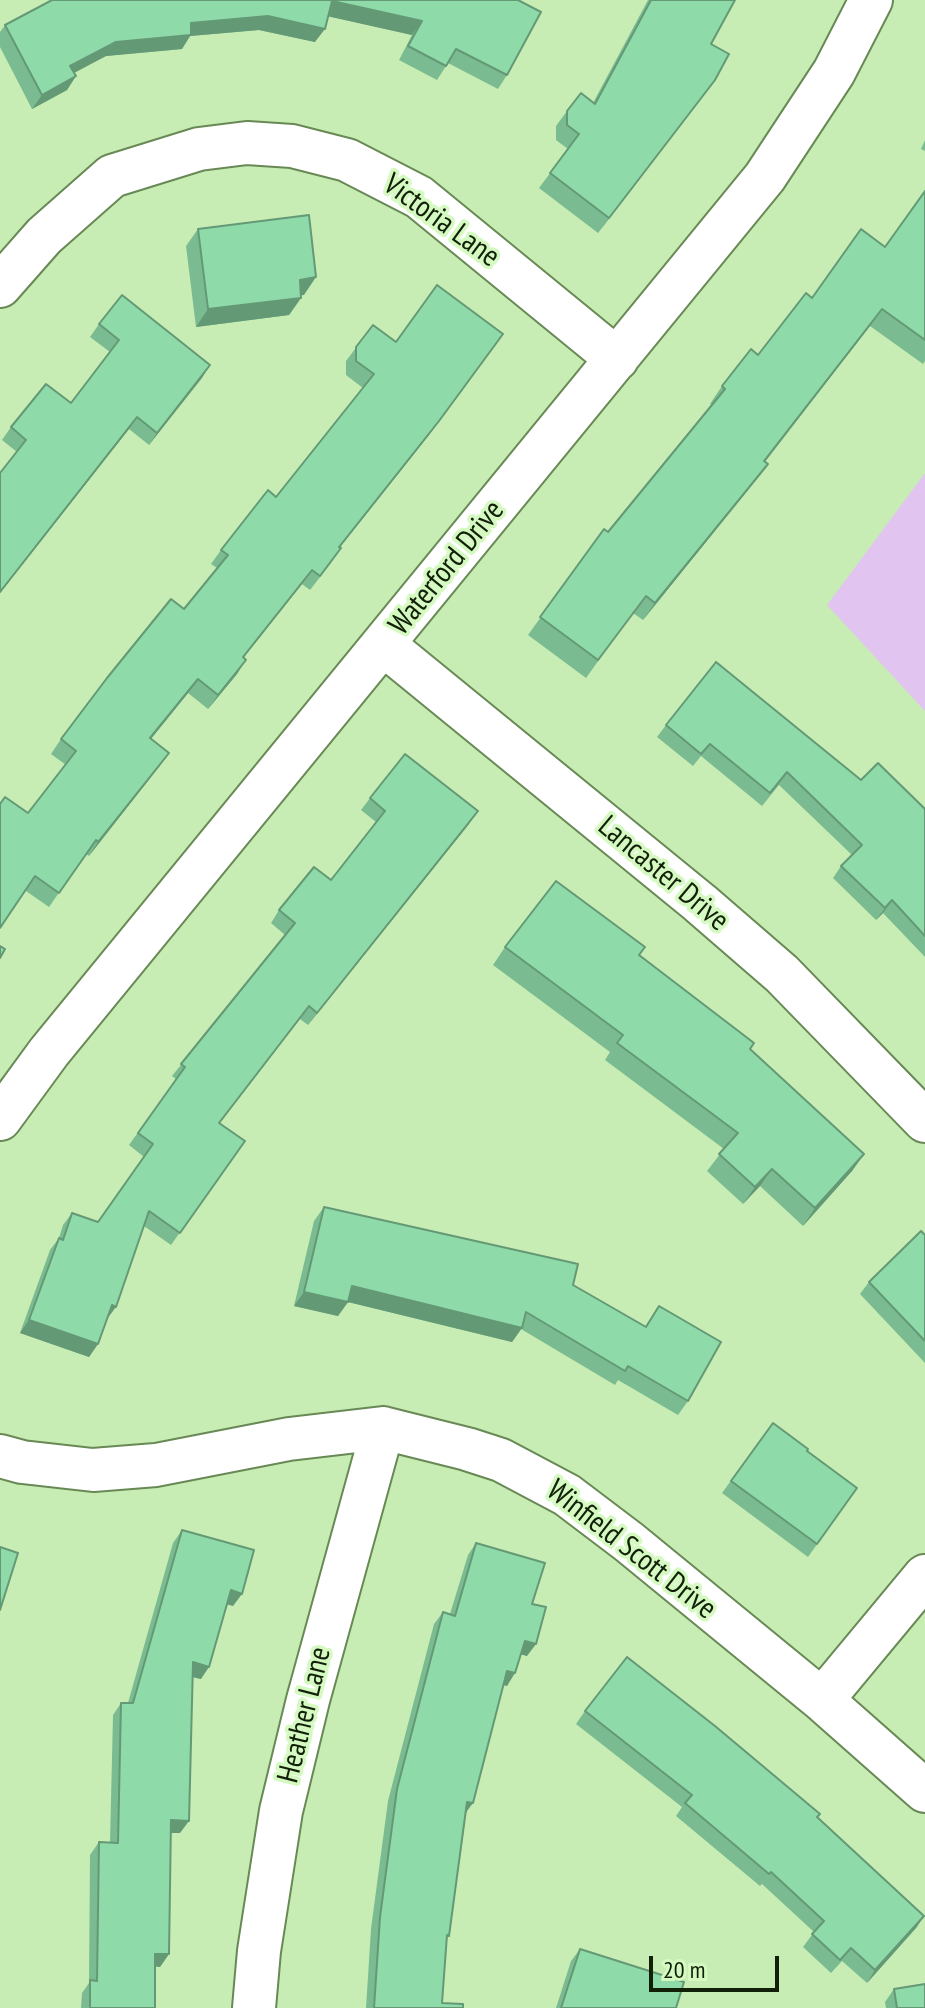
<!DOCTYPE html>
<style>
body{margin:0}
#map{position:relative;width:925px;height:2008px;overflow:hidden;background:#c8edb4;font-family:"PT Sans Narrow",sans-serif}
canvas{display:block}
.scale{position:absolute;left:649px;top:1956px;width:130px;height:36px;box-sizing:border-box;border:4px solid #121f09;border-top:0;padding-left:10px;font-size:24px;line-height:28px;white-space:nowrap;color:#121f09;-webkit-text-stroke:6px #d5fac1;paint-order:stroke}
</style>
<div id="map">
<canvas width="925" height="2008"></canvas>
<div class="scale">20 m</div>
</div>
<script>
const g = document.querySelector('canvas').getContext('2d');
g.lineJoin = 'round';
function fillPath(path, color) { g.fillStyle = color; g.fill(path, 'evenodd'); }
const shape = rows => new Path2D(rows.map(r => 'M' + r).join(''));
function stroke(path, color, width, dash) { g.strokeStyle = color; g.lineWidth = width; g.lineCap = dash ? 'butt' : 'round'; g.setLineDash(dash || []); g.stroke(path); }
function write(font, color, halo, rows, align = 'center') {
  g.font = font + ' "PT Sans Narrow",sans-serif'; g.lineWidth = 7; g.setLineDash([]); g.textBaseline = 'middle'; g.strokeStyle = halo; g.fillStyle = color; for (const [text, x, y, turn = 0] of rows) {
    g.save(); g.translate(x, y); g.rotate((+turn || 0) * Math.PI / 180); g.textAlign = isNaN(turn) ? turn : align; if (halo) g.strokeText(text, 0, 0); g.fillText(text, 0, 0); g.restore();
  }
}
const green = shape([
 [925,473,925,711,827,605]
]);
const street = shape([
 [0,286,44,236,112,176,199,149,247,143,292,146,347,160,419,197,617,359],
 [384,645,700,903,782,974,925,1121],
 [0,1119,49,1052,765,177,834,72,871,0],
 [0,1456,22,1462,93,1470,156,1465,289,1439,383,1428,467,1449,501,1460,567,1495,629,1542,822,1700,925,1791],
 [822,1700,925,1576],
 [254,2008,259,1951,281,1811,308,1700,383,1428]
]);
const wall = shape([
 [518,0,507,75,498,89,448,63,437,80,399,60,412,35,328,16,315,42,259,30,190,36,182,49,106,56,74,72,76,76,67,90,32,109,0,47,0,32,5,25],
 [648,0,735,0,711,44,715,80,598,233,539,188,568,149,556,140,556,126,567,111,593,103],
 [925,140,925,151,921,149],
 [925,191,925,361,923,364,870,326,765,462,768,464,755,481,643,620,633,613,586,678,528,635,604,529,608,532,712,405,710,404,722,386,758,355,812,298,885,247],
 [198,229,304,295,301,295,301,298,289,315,196,327,186,246],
 [99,324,210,365,149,445,129,429,0,593,0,473,17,452,2,440,11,427,71,403,110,352,90,337],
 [373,325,429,435,340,547,341,548,331,563,310,590,302,584,244,657,237,674,208,709,188,693,151,739,169,753,89,856,86,854,49,907,26,891,28,813,66,765,51,754,61,739,184,609,217,568,211,564,221,550,276,497,363,388,346,375,346,361],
 [666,725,861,780,925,809,925,957,883,913,876,920,833,878,841,866,852,855,779,785,762,806,701,756,693,766,657,737],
 [370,798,469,824,308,1025,300,1019,220,1123,245,1141,171,1245,144,1226,107,1319,98,1344,89,1357,20,1333,50,1250,59,1238,63,1225,72,1213,98,1222,144,1157,129,1145,176,1079,172,1076,285,935,271,923,279,910,331,880,376,822,361,810],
 [505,947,639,956,750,1049,864,1154,852,1171,803,1226,760,1186,743,1204,707,1171,724,1149,605,1060,610,1052,493,965],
 [324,1207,573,1285,645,1327,659,1306,688,1401,678,1415,618,1380,615,1385,521,1329,512,1342,348,1302,338,1316,294,1306,314,1221],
 [925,1235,925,1363,860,1294,869,1282],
 [773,1423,807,1451,857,1488,808,1557,722,1493],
 [182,1530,233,1606,227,1604,201,1679,193,1677,180,1833,171,1833,169,1954,160,1967,155,1966,155,2008,81,2008,82,1993,89,1983,90,1855,99,1842,110,1842,113,1715,121,1703,128,1703,173,1543],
 [476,1543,532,1604,527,1656,521,1654,507,1686,503,1685,466,1814,449,1936,446,1940,442,2003,463,2008,366,2008,371,1929,388,1801,434,1624,443,1612,450,1614,468,1555],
 [585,1711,817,1818,924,1916,916,1928,867,1983,842,1961,831,1973,803,1947,814,1932,762,1884,760,1886,676,1816,682,1807,576,1724],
 [580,1949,676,2008,556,2008,571,1961],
 [894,1989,925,2008,886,2008,885,2002]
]);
const shadedWall = shape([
 [332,1,422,21,412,35,322,15],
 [268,16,325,29,315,42,259,30,190,36,182,49,106,56,61,80,70,66,116,42,191,23],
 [76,76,67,90,32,109,42,95],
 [715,80,704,95,598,233,609,218],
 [316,277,304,295,287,297,300,280],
 [301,298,289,315,196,327,208,309],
 [882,309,870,326,752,478,764,461],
 [503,334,429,435,329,561,339,547],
 [210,365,202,378,149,445,157,433],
 [137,417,129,429,0,593,0,592],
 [768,464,755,481,643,620,655,603],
 [312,570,302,584,233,671,243,657],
 [246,660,237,674,208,709,218,695],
 [198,679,188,693,140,752,150,738],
 [169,753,159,767,89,856,98,842],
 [478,811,469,824,308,1025,317,1013],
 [892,900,883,913,876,920,885,908],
 [864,1154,852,1171,803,1226,815,1208],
 [772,1169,760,1186,743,1204,755,1187],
 [352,1286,522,1328,512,1342,348,1302,338,1316,294,1306,304,1292],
 [112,1305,116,1307,107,1319],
 [29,1320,98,1344,89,1357,20,1333],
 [231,1590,242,1594,233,1606,223,1603],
 [525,1641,536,1644,527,1656,516,1653],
 [193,1662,209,1667,201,1679,184,1675],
 [507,1671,515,1673,507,1686,498,1683],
 [467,1802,473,1803,464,1815],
 [171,1820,189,1821,180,1833,162,1833],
 [924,1916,916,1928,867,1983,875,1970],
 [155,1954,169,1954,160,1967,147,1966]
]);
const building = shape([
 [52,0,518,0,541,12,507,75,456,49,446,66,408,46,422,21,332,1,325,29,268,16,191,23,191,35,116,42,70,66,76,76,42,95,5,25,52,0],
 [651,0,735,0,711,44,729,54,715,80,609,218,550,173,579,134,567,125,567,111,581,93,595,104,651,0],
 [925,191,925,340,882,309,764,461,768,464,655,603,646,596,598,660,540,617,604,529,608,532,725,389,722,386,751,349,758,355,806,293,812,298,861,229,885,247,925,191],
 [309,215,316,277,300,280,301,298,208,309,198,229,309,215],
 [437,285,503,334,439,421,339,547,341,548,320,576,312,570,243,657,246,660,218,695,198,679,150,738,169,753,98,842,96,840,59,893,35,876,0,928,0,804,5,797,28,813,76,751,61,739,107,678,171,599,184,609,228,555,221,550,268,490,276,497,374,374,356,361,356,347,373,325,396,342,437,285],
 [122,295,210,365,157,433,137,417,0,592,0,473,26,440,11,427,46,384,71,403,119,340,99,324,122,295],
 [716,662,861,780,878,763,925,809,925,936,892,900,885,908,841,866,862,845,787,772,770,793,710,744,701,754,666,725,716,662],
 [405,754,478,811,317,1013,309,1006,219,1123,245,1141,180,1233,149,1211,116,1307,112,1305,98,1344,29,1320,59,1238,63,1240,72,1213,98,1222,153,1144,138,1133,185,1067,181,1064,295,923,279,910,314,867,331,880,385,811,370,798,405,754],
 [556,881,645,947,639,955,754,1043,750,1049,864,1154,815,1208,772,1169,755,1187,719,1154,738,1133,617,1043,623,1035,505,947,556,881],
 [0,946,5,949,0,958,0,946],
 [324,1207,578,1264,573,1285,646,1327,659,1306,721,1342,688,1401,628,1366,625,1371,526,1312,522,1328,352,1286,348,1302,304,1292,324,1207],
 [921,1231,925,1235,925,1341,869,1282,921,1231],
 [773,1423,808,1449,807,1451,857,1488,817,1544,731,1481,773,1423],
 [182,1530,254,1550,242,1594,231,1590,209,1667,193,1662,189,1821,171,1820,169,1954,155,1954,155,2008,90,2008,90,1980,97,1981,99,1842,118,1843,121,1703,133,1703,182,1530],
 [476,1543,545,1563,532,1604,546,1607,536,1644,525,1641,515,1673,507,1671,473,1803,467,1802,449,1936,447,1935,442,2003,463,2004,463,2008,374,2008,380,1917,397,1789,443,1612,455,1616,476,1543],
 [0,1547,18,1553,0,1610,0,1547],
 [627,1657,715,1726,820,1814,817,1817,924,1916,875,1970,851,1948,840,1960,812,1934,824,1921,771,1872,769,1874,685,1803,692,1795,585,1711,627,1657],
 [580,1949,684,1982,676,2008,561,2008,580,1949],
 [925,1984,925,2008,897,2008,894,1989,925,1984]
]);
const streetNames = [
 ["Victoria Lane",441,221,36],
 ["Waterford Drive",447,568,-51],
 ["Lancaster Drive",663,874,40],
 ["Winfield Scott Drive",631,1550,38],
 ["Heather Lane",305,1715,-76]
];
fillPath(green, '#e1c4ef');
stroke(street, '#688955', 46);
stroke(street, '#fff', 42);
fillPath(wall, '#7bbb91');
fillPath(shadedWall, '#649976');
fillPath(building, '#8fdaa9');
stroke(building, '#649976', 2);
write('30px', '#121f09', '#d5fac1', streetNames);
</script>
